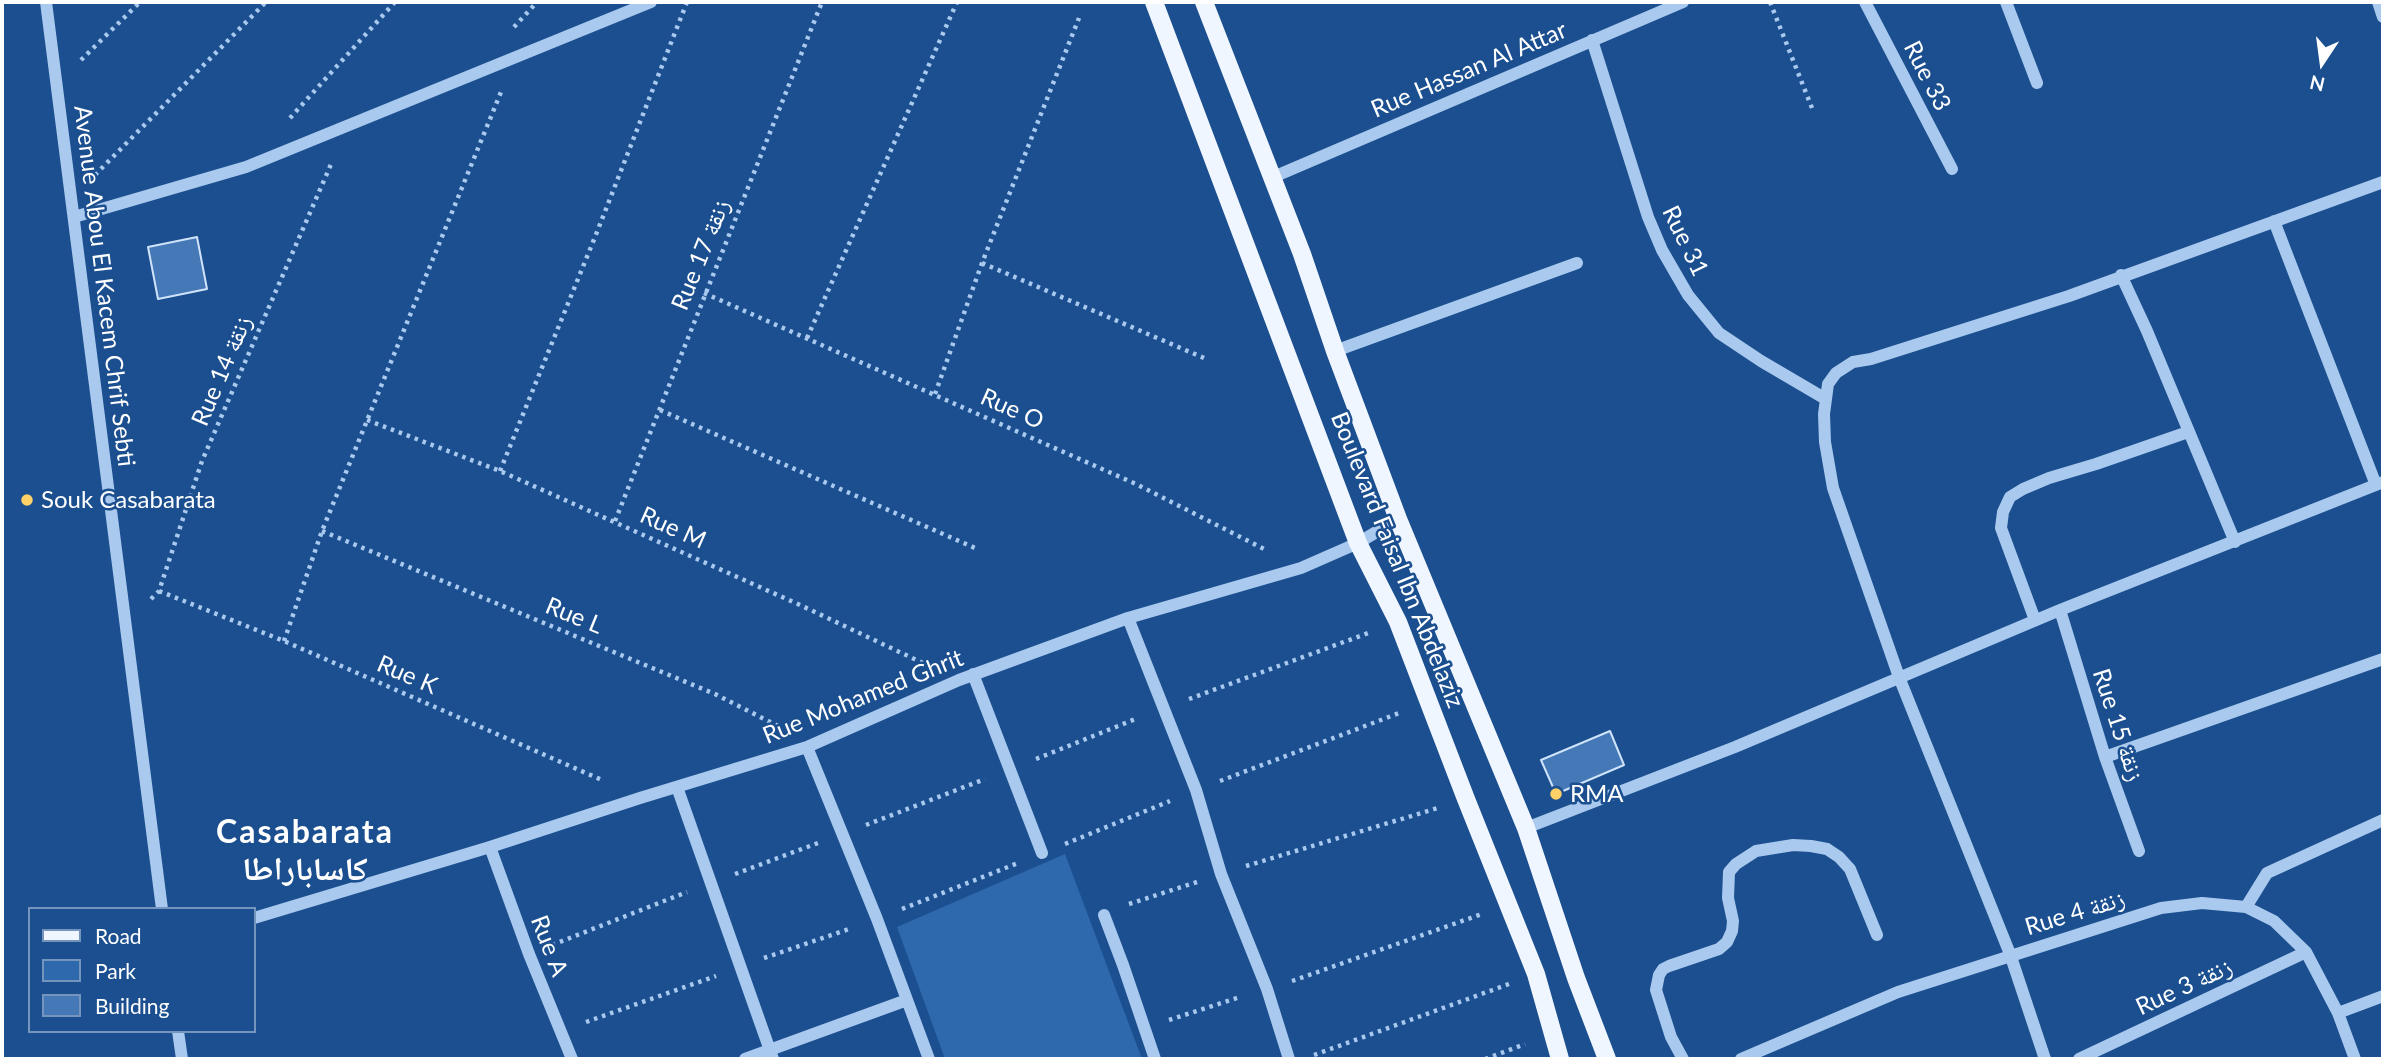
<!DOCTYPE html>
<meta charset="utf-8">
<style>
body{margin:0}
#map{position:relative;width:2385px;height:1061px;overflow:hidden;background:#1b4f8f;font-family:Lato,sans-serif}
canvas{display:block}
.frame{position:absolute;inset:0;border:4px solid #fff;pointer-events:none}
.legend{position:absolute;left:28px;top:907px;width:228px;height:126px;box-sizing:border-box;background:#1b4f8f;border:2px solid #7695bc;margin:0;padding:9px 12px;list-style:none;font-size:21px;color:#fff}
.legend li{display:flex;align-items:center;gap:14px;height:35px}
.legend b{width:35px;border:2px solid #7695bc}
.north{position:absolute;left:2287px;top:28px;width:70px;height:70px;-webkit-text-stroke:5px #1b4f8f;paint-order:stroke;rotate:193deg;font-size:19px;font-weight:700;line-height:28px;text-align:center;color:#fff}
.north::after{content:'';display:block;margin:auto;width:24px;height:32px;background:#fff;clip-path:polygon(50% 0,100% 100%,50% 72%,0 100%)}
</style>
<div id="map">
<canvas width="2385" height="1061"></canvas>
<div class="frame"></div>
<ul class="legend">
<li><b style="height:9px;background:#f0f6ff"></b>Road</li>
<li><b style="height:19px;background:#2e69ad"></b>Park</li>
<li><b style="height:19px;background:#4478b7"></b>Building</li>
</ul>
<div class="north">N</div>
</div>
<script>
const g = document.querySelector('canvas').getContext('2d');
g.lineJoin = 'round';
function fillPath(path, color) { g.fillStyle = color; g.fill(path, 'evenodd'); }
const shape = rows => new Path2D(rows.map(r => 'M' + r).join(''));
function stroke(path, color, width, dash) { g.strokeStyle = color; g.lineWidth = width; g.lineCap = dash ? 'butt' : 'round'; g.setLineDash(dash || []); g.stroke(path); }
function write(font, color, halo, rows, align = 'center') {
  g.font = font + ' Lato,"Noto Naskh Arabic",sans-serif'; g.lineWidth = 5; g.setLineDash([]); g.textBaseline = 'middle'; g.strokeStyle = halo; g.fillStyle = color; for (const [text, x, y, turn = 0] of rows) {
    g.save(); g.translate(x, y); g.rotate((+turn || 0) * Math.PI / 180); g.textAlign = isNaN(turn) ? turn : align; if (halo) g.strokeText(text, 0, 0); g.fillText(text, 0, 0); g.restore();
  }
}
const green = shape([
 [1065,854,1142,1059,945,1059,897,927]
]);
const building = shape([
 [197,237,207,289,158,299,148,247,197,237],
 [1610,731,1624,765,1556,794,1541,760,1610,731]
]);
const path = shape([
 [1770,2,1812,108],
 [514,27,537,2],
 [81,60,140,2],
 [290,118,395,2],
 [95,175,266,2],
 [982,263,1204,358],
 [704,293,1136,484,1266,550],
 [807,338,957,2],
 [935,394,982,263,1079,18],
 [660,410,975,548],
 [367,420,500,471,800,605,927,665],
 [500,471,595,237,687,2],
 [615,521,822,2],
 [322,531,715,694,778,726],
 [159,591,284,641,602,780],
 [151,599,159,591,202,461,332,162],
 [284,641,322,531,501,92],
 [1189,699,1371,632],
 [1036,759,1138,718],
 [1220,781,1402,712],
 [866,825,985,779],
 [1065,844,1170,801],
 [1246,866,1438,808],
 [735,874,818,843],
 [1129,904,1197,882],
 [902,909,1018,863],
 [552,945,687,892],
 [764,958,852,928],
 [1292,981,1482,914],
 [1169,1020,1240,997],
 [586,1022,716,976],
 [1314,1055,1509,984],
 [1485,1059,1525,1044]
]);
const minor = shape([
 [46,2,162,909],
 [1865,2,1952,169],
 [2006,2,2037,83],
 [2378,2,2383,17],
 [1592,40,1648,217,1662,250,1688,295,1719,333,1761,361,1824,398],
 [1271,178,1683,2],
 [74,217,246,167,651,2],
 [2274,221,2376,485],
 [2121,275,2147,331,2235,542],
 [1335,351,1577,263],
 [2060,610,2105,757,2139,851],
 [1128,618,1196,790,1221,874,1267,989,1289,1059],
 [2035,620,2001,528,2003,512,2010,497,2023,489,2049,478,2096,464,2188,432],
 [973,674,1042,853],
 [807,747,877,919,929,1059],
 [2105,757,2383,659],
 [677,787,773,1059],
 [1526,828,1735,747,2060,610,2383,482],
 [490,847,529,954,572,1059],
 [2246,907,2267,873,2383,820],
 [1104,915,1123,965,1155,1059],
 [254,918,490,847,640,798,807,747,959,680,1128,618,1301,568,1358,543,1398,519],
 [2338,1013,2383,996],
 [178,1031,182,1059],
 [745,1059,907,1000],
 [1683,1059,1671,1037,1656,990,1659,975,1663,969,1669,966,1719,949,1727,942,1732,931,1733,921,1728,898,1729,872,1736,864,1756,851,1793,845,1811,846,1827,849,1839,857,1850,869,1877,935],
 [1741,1059,1898,992,2161,908,2202,903,2246,907,2274,921,2306,952,2338,1013,2355,1059],
 [2045,1059,2010,954,1899,677,1833,488,1825,442,1824,414,1828,384,1836,373,1853,362,1871,359,2069,296,2383,182],
 [2079,1059,2306,952]
]);
const major = shape([
 [1154,2,1358,543,1398,622,1466,799,1536,974,1560,1059],
 [1204,2,1302,254,1335,351,1398,519,1526,828,1576,978,1607,1059]
]);
const markers = [
 [27,500,7,"#ffd166"],
 [1556,794,7,"#ffd166"]
];
const streetNames = [
 ["Rue Hassan Al Attar",1469,70,-23],
 ["Rue 33",1927,76,63],
 ["Rue 31",1685,241,64],
 ["Rue 17 زنقة",701,255,-68],
 ["Avenue Abou El Kacem Chrif Sebti",104,286,83],
 ["Rue 14 زنقة",222,371,-67],
 ["Rue O",1012,409,24],
 ["Rue M",673,528,24],
 ["Boulevard Faisal Ibn Abdelaziz",1397,560,68],
 ["Rue L",574,616,22],
 ["Rue K",407,675,23],
 ["Rue Mohamed Ghrit",863,697,-22],
 ["Rue 15 زنقة",2118,725,72],
 ["Rue 4 زنقة",2075,913,-17],
 ["Rue A",549,946,69],
 ["Rue 3 زنقة",2184,987,-25]
];
const poiNames = [
 ["Souk Casabarata",41,500],
 ["RMA",1570,794]
];
const districtNames = [
 ["Casabarata",305,833],
 ["كاساباراطا",305,870]
];
fillPath(green, '#2e69ad');
fillPath(building, '#4478b7');
stroke(building, '#cfe3fa', 2);
stroke(path, '#a9c9ee', 4.5, [3.5, 5]);
stroke(minor, '#a9c9ee', 12);
stroke(major, '#f0f6ff', 18);
for (const [x, y, r, color] of markers) { const dot = new Path2D(); dot.arc(x, y, r, 0, 2 * Math.PI); g.fillStyle = color; g.fill(dot); stroke(dot, '#1b4f8f', 2.5); }
write('24px', '#fff', '#1b4f8f', streetNames);
write('24px', '#fff', '#1b4f8f', poiNames, 'left');
g.letterSpacing = '2px';
write('bold 32px', '#fff', '#1b4f8f', districtNames);
g.letterSpacing = '0px';
</script>
